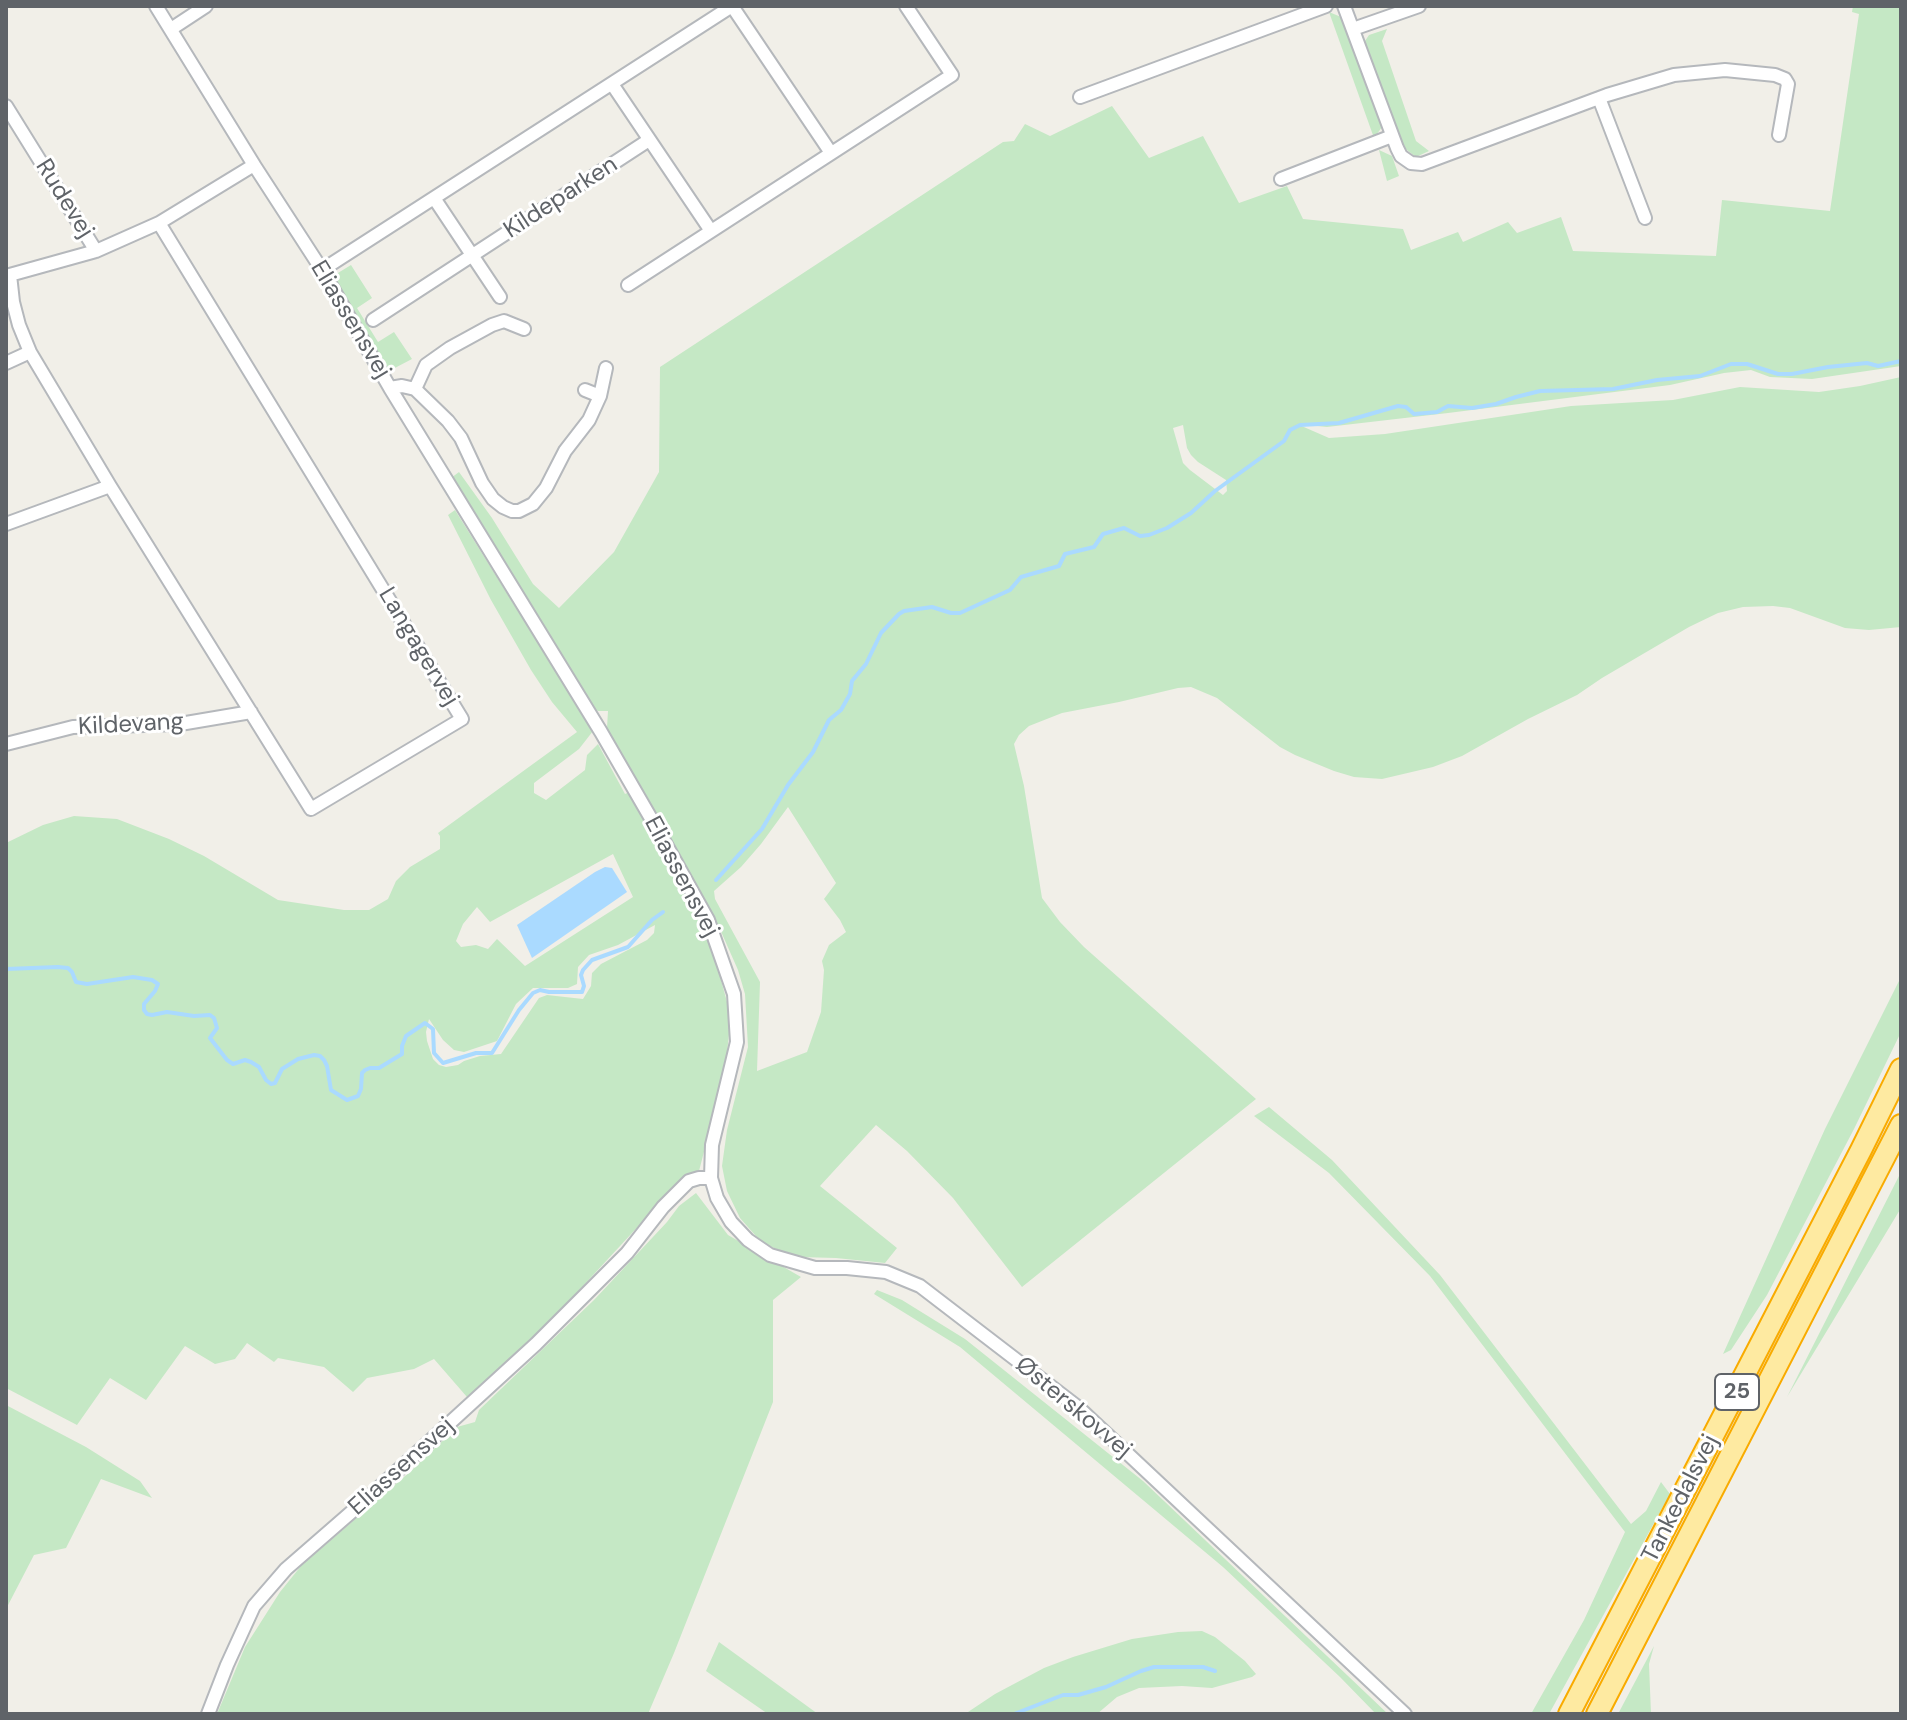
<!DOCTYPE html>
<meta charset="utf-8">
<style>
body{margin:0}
#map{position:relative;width:1907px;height:1720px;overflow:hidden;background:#f1efe8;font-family:"DM Sans",sans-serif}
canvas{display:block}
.frame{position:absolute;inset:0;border:8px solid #5f6368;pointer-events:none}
</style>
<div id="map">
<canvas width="1907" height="1720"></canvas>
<div class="frame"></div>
</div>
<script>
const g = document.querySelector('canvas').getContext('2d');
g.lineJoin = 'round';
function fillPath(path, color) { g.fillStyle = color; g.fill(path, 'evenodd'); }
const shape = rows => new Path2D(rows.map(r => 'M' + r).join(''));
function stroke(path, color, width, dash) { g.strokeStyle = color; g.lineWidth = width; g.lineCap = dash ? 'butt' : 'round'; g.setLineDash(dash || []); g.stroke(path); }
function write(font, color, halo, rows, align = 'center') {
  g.font = font + ' "DM Sans",sans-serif'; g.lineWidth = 6; g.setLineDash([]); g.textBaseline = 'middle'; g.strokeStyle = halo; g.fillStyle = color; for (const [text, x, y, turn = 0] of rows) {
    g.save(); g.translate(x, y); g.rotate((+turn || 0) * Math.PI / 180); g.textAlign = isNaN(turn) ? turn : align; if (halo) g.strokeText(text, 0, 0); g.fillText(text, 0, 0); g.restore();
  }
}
const green = shape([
 [1853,6,1901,6,1901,366,1812,379,1770,377,1751,370,1724,373,1670,385,1448,413,1327,427,1297,424,1329,438,1385,434,1571,406,1673,400,1740,387,1819,392,1860,386,1901,377,1901,627,1869,630,1845,628,1790,608,1773,606,1743,607,1718,613,1689,627,1602,678,1577,695,1528,719,1462,756,1433,767,1382,779,1354,777,1334,771,1295,755,1280,747,1217,698,1191,687,1178,688,1119,702,1062,713,1029,726,1019,735,1014,744,1024,786,1042,898,1060,922,1084,947,1256,1099,1022,1287,953,1198,907,1151,876,1125,820,1186,897,1248,885,1263,836,1258,800,1257,789,1254,762,1243,740,1218,727,1191,722,1166,727,1130,748,1047,745,994,738,970,719,927,694,884,685,894,710,941,731,1016,725,1071,699,1171,682,1179,546,1326,467,1397,434,1359,414,1369,367,1378,353,1392,324,1367,278,1358,274,1362,247,1343,235,1359,215,1364,185,1346,146,1400,110,1378,77,1425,6,1388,6,843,43,825,74,816,117,819,169,839,204,856,278,900,344,910,369,910,388,899,396,881,410,867,440,849,440,836,438,833,577,732,552,702,531,670,491,600,448,515,455,510,593,731,579,749,534,783,534,793,546,800,585,770,587,755,598,744,625,794,641,787,607,728,608,711,598,711,592,707,451,478,459,472,492,518,533,584,559,608,614,552,659,472,660,367,1003,142,1014,141,1025,124,1050,136,1112,106,1149,158,1203,136,1239,203,1287,186,1303,219,1403,229,1411,250,1458,232,1463,242,1508,222,1517,233,1561,217,1573,251,1716,256,1722,200,1830,211,1859,14,1852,12],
 [1183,425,1187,448,1191,455,1198,462,1226,480,1227,491,1223,495,1190,470,1183,463,1173,428],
 [788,807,836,883,824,899,840,920,846,932,829,945,822,961,824,970,821,1012,807,1052,757,1071,760,982,715,899,714,891,741,867,761,844],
 [613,854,633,897,525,966,497,939,488,949,476,945,461,947,456,941,463,924,477,907,490,922],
 [655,925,654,933,647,940,601,964,592,973,591,986,583,999,547,995,539,998,501,1054,480,1056,464,1061,458,1065,446,1067,439,1065,433,1059,427,1041,426,1032,429,1019,443,1040,454,1050,464,1052,497,1041,516,1004,533,988,568,988,577,984,578,967,589,955,618,945],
 [1329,12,1341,17,1382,127,1374,138],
 [1387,29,1382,41,1416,141,1429,151,1416,157,1403,147,1365,41,1369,35],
 [1379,150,1392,156,1399,176,1387,181],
 [351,265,372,298,357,308,378,342,394,332,412,359,389,371,333,276],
 [1901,977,1901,1032,1854,1129,1767,1295,1731,1350,1723,1354,1825,1129],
 [1269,1107,1332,1160,1440,1275,1631,1524,1646,1511,1661,1482,1670,1494,1549,1714,1531,1714,1584,1620,1625,1532,1430,1276,1329,1173,1254,1116],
 [1901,1172,1901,1208,1787,1397],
 [696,1193,728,1235,801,1277,773,1300,773,1402,674,1653,648,1714,217,1714,245,1647,280,1592,301,1566,412,1470,457,1427,475,1422,479,1410,594,1300,667,1222,679,1206],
 [877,1290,902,1300,965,1339,1143,1481,1388,1714,1376,1714,1340,1677,1223,1567,960,1347,874,1294],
 [6,1405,86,1447,140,1481,152,1498,101,1479,66,1548,34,1555,6,1609],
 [1202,1631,1215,1637,1245,1661,1256,1674,1252,1677,1212,1688,1182,1686,1139,1688,1117,1697,1097,1714,965,1714,995,1694,1044,1668,1073,1657,1132,1639,1178,1632],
 [719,1642,818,1714,768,1714,706,1671],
 [1654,1646,1649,1664,1651,1714,1618,1714]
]);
const water = shape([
 [605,867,612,868,627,892,532,958,517,925,595,872]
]);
const stream = shape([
 [716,880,762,829,788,785,813,752,829,720,841,710,850,694,852,681,866,664,881,633,899,614,904,611,932,607,951,613,960,613,1010,590,1021,577,1059,566,1065,554,1094,547,1103,534,1124,528,1140,536,1149,535,1167,528,1191,513,1215,491,1284,441,1290,430,1300,425,1339,423,1398,406,1406,407,1414,414,1437,412,1448,406,1472,408,1496,404,1516,397,1540,391,1613,389,1657,380,1700,376,1731,364,1747,364,1778,374,1792,374,1828,367,1867,363,1878,366,1901,361],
 [6,969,58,967,68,968,72,972,76,982,87,984,133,977,152,980,158,984,155,991,144,1004,144,1010,147,1014,152,1015,167,1012,194,1016,210,1015,214,1018,217,1028,210,1038,227,1060,233,1064,245,1060,251,1062,259,1067,266,1080,271,1084,275,1083,282,1069,298,1059,314,1055,320,1056,324,1060,327,1066,331,1090,347,1100,358,1096,361,1089,362,1073,365,1070,370,1068,379,1068,402,1054,402,1046,406,1036,425,1023,433,1029,434,1053,443,1063,476,1053,492,1053,519,1010,533,993,540,990,549,992,582,992,584,986,581,975,583,970,592,960,628,947,652,920,663,912],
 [1014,1714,1063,1695,1078,1695,1106,1687,1141,1671,1154,1667,1203,1667,1215,1671]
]);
const minor = shape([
 [156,6,254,165,322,270,390,388,601,732,664,841,708,920,734,994,737,1042,712,1145,711,1178,699,1178,689,1181,663,1207,627,1253,536,1344,371,1495,286,1569,254,1606,227,1665,208,1714],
 [732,6,831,153],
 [1344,6,1397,148,1401,156,1411,163,1422,164,1607,95,1674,75,1725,70,1775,75,1785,79,1788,84,1779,135],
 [171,29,206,6],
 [1353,29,1419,6],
 [612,84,711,231],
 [1080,97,1326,6],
 [1599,98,1645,218],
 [6,106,96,251],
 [1281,179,1392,136],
 [434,198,500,297],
 [322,270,732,6],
 [10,275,13,302,19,325,30,352,110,486,311,809,462,719,159,223],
 [6,276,96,251,159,223,254,165],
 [628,285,952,75,906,6],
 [373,320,649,140],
 [6,363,30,352],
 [390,388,402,386,415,389,448,421,461,438,482,483,493,499,503,507,512,511,519,511,533,504,546,488,565,451,589,420,600,396,606,368],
 [415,389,426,365,450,348,492,325,504,321,524,329],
 [585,390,600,396],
 [6,524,110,486],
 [6,744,73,727,180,724,251,712],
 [711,1178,717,1198,731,1222,748,1240,770,1255,815,1268,847,1268,886,1272,920,1286,1079,1408,1405,1714]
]);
const trunk = shape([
 [1569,1714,1861,1150,1901,1069],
 [1597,1714,1901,1125]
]);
const shields = [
 [1737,1392,44]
];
const shieldNames = [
 ["25",1737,1392]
];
const streetNames = [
 ["Kildeparken",561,198,-33],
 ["Rudevej",64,199,58],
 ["Eliassensvej",350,320,59],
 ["Langagervej",418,647,59],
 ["Kildevang",131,725,-3],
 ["Eliassensvej",681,877,62],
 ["Østerskovvej",1073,1408,40],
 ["Eliassensvej",402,1467,-42],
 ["Tankedalsvej",1681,1499,-63]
];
fillPath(green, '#c5e8c5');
fillPath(water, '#aadaff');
stroke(stream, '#aadaff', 4);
stroke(minor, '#b5b8bc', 16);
stroke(trunk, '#f9ab00', 24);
stroke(minor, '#fff', 12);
stroke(trunk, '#feeaa1', 20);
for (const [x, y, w] of shields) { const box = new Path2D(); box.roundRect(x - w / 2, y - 18, w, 36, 6); g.fillStyle = '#fff'; g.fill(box); stroke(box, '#5f6368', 2); }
write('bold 22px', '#5f6368', null, shieldNames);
write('24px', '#5f6368', '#fff', streetNames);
</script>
